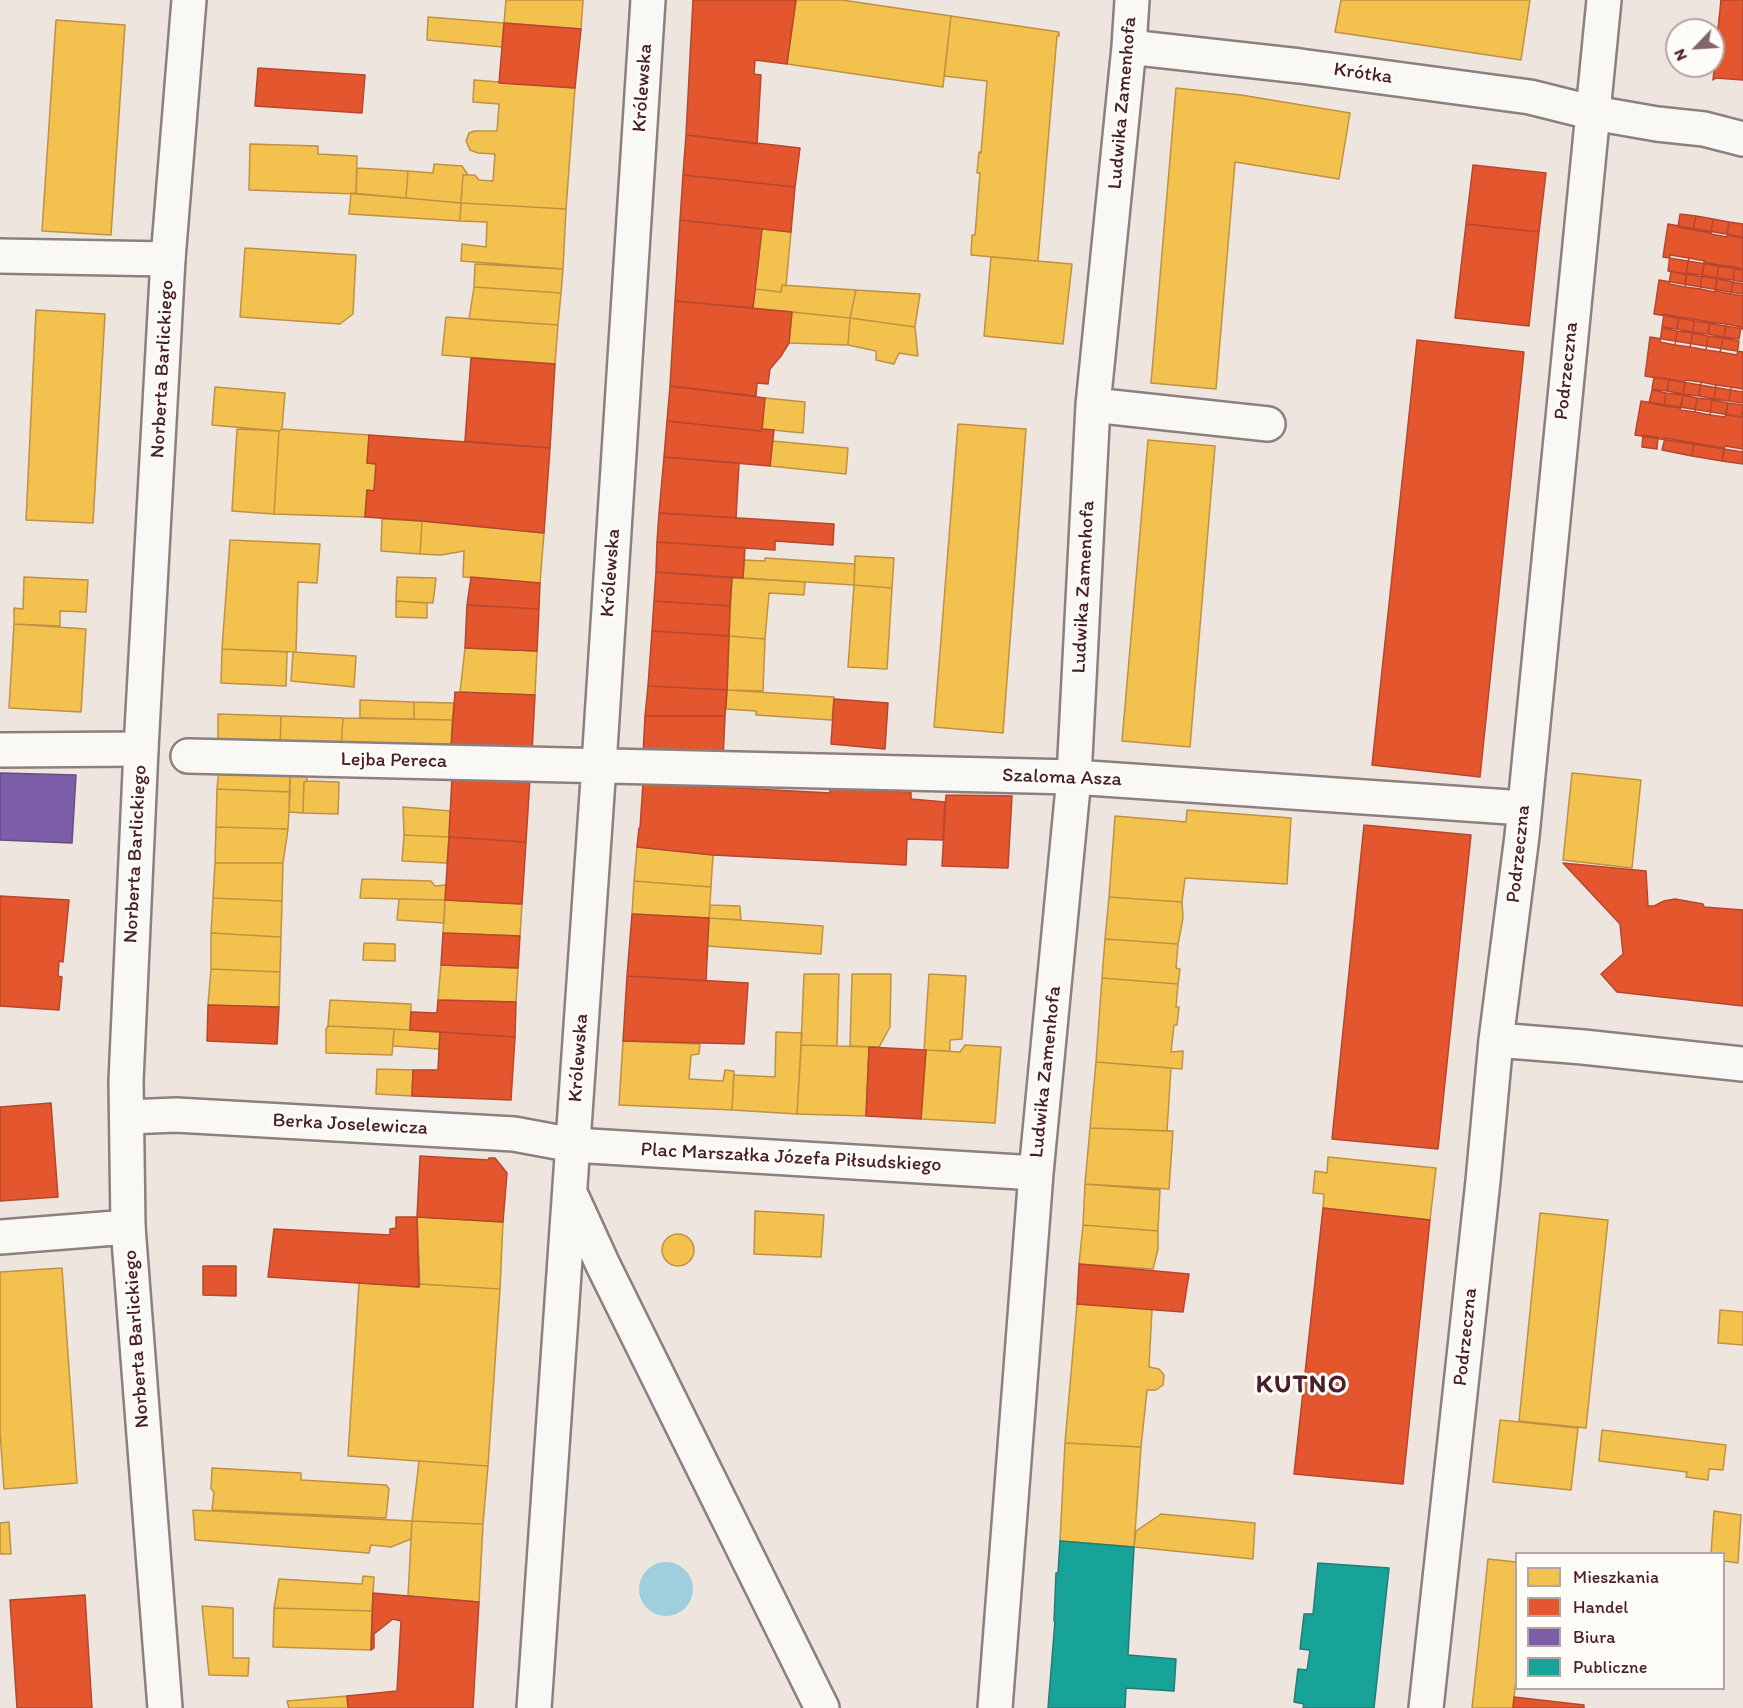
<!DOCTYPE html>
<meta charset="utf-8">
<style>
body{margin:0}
#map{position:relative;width:1743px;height:1708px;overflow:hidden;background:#ede5de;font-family:Itim,sans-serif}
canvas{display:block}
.legend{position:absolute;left:1515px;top:1552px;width:210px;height:138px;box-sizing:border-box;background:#fdfcf7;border:2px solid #b5a4a5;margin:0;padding:8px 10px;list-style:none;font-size:18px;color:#4a1f2b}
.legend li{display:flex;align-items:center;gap:12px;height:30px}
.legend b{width:30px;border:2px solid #b5a4a5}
.north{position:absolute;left:1665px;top:18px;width:60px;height:60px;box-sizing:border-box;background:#fdfcf7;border:2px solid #b5a4a5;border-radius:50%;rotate:245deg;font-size:16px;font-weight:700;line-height:24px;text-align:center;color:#4a1f2b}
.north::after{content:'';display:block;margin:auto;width:21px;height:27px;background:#83646a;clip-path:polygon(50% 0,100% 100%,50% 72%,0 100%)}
</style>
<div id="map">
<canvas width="1743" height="1708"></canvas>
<ul class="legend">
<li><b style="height:16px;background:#f2c14e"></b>Mieszkania</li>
<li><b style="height:16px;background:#e4572e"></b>Handel</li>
<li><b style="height:16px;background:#7b5ea7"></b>Biura</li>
<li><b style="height:16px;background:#17a398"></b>Publiczne</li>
</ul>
<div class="north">N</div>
</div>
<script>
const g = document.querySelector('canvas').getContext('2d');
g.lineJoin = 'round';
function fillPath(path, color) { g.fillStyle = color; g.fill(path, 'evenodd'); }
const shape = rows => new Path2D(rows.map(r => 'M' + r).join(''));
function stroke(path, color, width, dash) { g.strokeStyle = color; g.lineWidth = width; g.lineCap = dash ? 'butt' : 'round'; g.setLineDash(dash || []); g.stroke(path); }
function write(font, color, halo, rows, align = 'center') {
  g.font = font + ' Itim,sans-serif'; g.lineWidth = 6; g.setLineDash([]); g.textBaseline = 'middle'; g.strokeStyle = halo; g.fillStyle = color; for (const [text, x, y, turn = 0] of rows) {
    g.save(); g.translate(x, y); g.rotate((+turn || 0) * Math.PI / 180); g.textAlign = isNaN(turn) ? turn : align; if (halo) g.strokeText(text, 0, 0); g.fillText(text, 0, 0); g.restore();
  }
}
const water = shape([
 '639 1589a27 27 0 1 1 54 0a27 27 0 1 1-54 0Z'
]);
const homes = shape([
 [506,0,583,0,581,29,504,23,506,0],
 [796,0,842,0,951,16,943,87,787,64,796,0],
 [1341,0,1530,0,1521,60,1335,32,1341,0],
 [1721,0,1743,0,1743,8,1721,6,1721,0],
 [1721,6,1743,8,1743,38,1717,35,1721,6],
 [951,16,1059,32,1059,36,1057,36,1038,261,971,255,972,235,975,235,980,173,977,173,979,152,981,153,987,81,944,76,951,16],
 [428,17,504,23,502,47,427,40,428,17],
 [56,20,125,25,111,235,42,231,56,20],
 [474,80,575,88,566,209,461,203,463,175,475,175,479,180,493,181,495,154,478,153,470,150,466,141,469,133,474,131,497,131,499,104,473,102,474,80],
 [1176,88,1241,95,1350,113,1339,179,1235,162,1216,389,1151,383,1176,88],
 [250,144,318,146,318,154,357,156,356,194,249,190,250,144],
 [434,164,462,166,468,175,463,175,461,203,406,198,408,171,433,173,434,164],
 [357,168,408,171,406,198,356,194,357,168],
 [351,193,461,203,460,221,349,214,351,193],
 [461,203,566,209,563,269,461,261,462,244,486,247,487,222,460,221,461,203],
 [762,229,791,232,786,286,782,285,781,292,755,289,762,229],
 [245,248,356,255,353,314,340,324,240,317,245,248],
 [991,257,1072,264,1063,344,984,336,991,257],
 [475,264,563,269,561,293,474,287,475,264],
 [782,285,856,290,850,318,753,308,755,289,781,292,782,285],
 [474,287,561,293,558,325,469,319,474,287],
 [856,290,920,294,915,327,850,318,856,290],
 [36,310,105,314,93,523,26,520,36,310],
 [792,312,850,318,848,345,789,343,792,312],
 [446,317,558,325,555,364,442,355,446,317],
 [850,318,915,327,918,356,899,353,894,364,876,360,876,351,848,345,850,318],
 [215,387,285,393,282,429,279,431,212,425,215,387],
 [765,398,805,402,803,433,762,429,765,398],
 [958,424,1026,429,1003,733,934,727,958,424],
 [237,429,279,431,274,514,232,511,237,429],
 [282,429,369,435,367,463,376,464,374,491,367,490,365,517,274,514,279,431,282,429],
 [1148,440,1215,446,1190,747,1122,741,1148,440],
 [772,441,848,448,846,474,770,466,772,441],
 [382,519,422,521,420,554,381,551,382,519],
 [422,521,544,533,540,583,463,577,464,551,441,555,420,554,422,521],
 [230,540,320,544,317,583,298,582,296,652,222,649,230,540],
 [855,556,894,558,892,588,854,585,855,556],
 [765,558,855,564,854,585,743,578,744,560,765,561,765,558],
 [24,577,88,580,86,612,60,611,60,626,14,624,14,608,23,609,24,577],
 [397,577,436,578,433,603,396,601,397,577],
 [732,578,805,582,804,595,769,593,765,639,729,636,732,578],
 [854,585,892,588,887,669,848,667,854,585],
 [396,601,427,603,427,618,396,617,396,601],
 [14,624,86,629,81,712,9,708,14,624],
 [729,636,765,639,763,691,727,690,729,636],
 [465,648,537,651,535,695,460,692,465,648],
 [222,649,287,652,286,686,221,683,222,649],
 [293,652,356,656,354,687,291,681,293,652],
 [727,690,834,697,832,720,756,715,756,711,726,709,727,690],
 [360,700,414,702,414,719,360,718,360,700],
 [414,702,454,703,452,720,414,719,414,702],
 [218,714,281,716,280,747,218,746,218,714],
 [281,716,343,718,341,748,280,747,281,716],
 [343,718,452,720,451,749,341,748,343,718],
 [219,767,290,771,290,792,217,789,219,767],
 [290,771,306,772,307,781,304,782,303,813,289,812,290,771],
 [1572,773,1641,780,1632,868,1563,860,1572,773],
 [307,781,339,782,338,814,303,813,304,782,307,781],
 [217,789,290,792,288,829,216,827,217,789],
 [403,807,450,811,449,837,404,835,403,807],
 [1187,810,1291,818,1287,884,1185,878,1182,902,1109,897,1115,816,1186,822,1187,810],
 [216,827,288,829,283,863,215,863,216,827],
 [404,835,449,837,447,863,402,861,404,835],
 [637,847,713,855,711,887,634,881,637,847],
 [215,863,283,863,282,901,213,898,215,863],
 [362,879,431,881,435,886,446,885,445,900,360,898,362,879],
 [634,881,711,887,709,918,632,914,634,881],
 [1109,897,1182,902,1183,918,1178,944,1105,939,1109,897],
 [213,898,282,901,281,937,211,933,213,898],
 [399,899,445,900,444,923,397,920,399,899],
 [445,900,522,904,520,936,443,933,445,900],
 [710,905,740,906,741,920,709,918,710,905],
 [709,918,823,926,821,954,707,946,709,918],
 [211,933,281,937,280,972,211,969,211,933],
 [1105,939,1178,944,1176,968,1180,969,1178,984,1102,978,1105,939],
 [364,943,395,944,395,961,363,960,364,943],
 [441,965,518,968,516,1002,438,1000,441,965],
 [211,969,280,972,279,1007,208,1005,211,969],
 [804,974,839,974,837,1046,801,1045,804,974],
 [852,974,891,974,890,1027,879,1047,850,1046,852,974],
 [929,974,966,976,962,1039,950,1040,950,1051,924,1050,929,974],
 [1102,978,1178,984,1176,1007,1179,1007,1177,1025,1174,1025,1171,1052,1183,1051,1182,1069,1096,1062,1102,978],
 [330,1000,411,1004,410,1030,328,1026,330,1000],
 [328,1026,394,1029,392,1055,326,1053,326,1029,328,1026],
 [394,1029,440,1032,439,1049,393,1046,394,1029],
 [776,1032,802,1033,797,1114,732,1110,734,1075,775,1077,776,1032],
 [623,1041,700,1044,699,1054,691,1055,689,1079,723,1081,725,1070,734,1071,732,1110,619,1105,623,1041],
 [801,1045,869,1047,866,1116,797,1114,801,1045],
 [965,1045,1001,1047,995,1123,921,1119,926,1050,960,1052,965,1045],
 [1096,1062,1171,1068,1167,1131,1090,1128,1096,1062],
 [377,1069,413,1070,412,1096,376,1094,377,1069],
 [1090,1128,1173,1131,1169,1189,1085,1184,1090,1128],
 [1328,1157,1436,1168,1430,1220,1323,1208,1324,1194,1313,1193,1315,1171,1327,1173,1328,1157],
 [1085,1184,1160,1190,1158,1231,1083,1225,1085,1184],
 [755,1211,824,1215,821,1257,754,1254,755,1211],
 [1540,1213,1608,1220,1586,1428,1519,1421,1540,1213],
 [417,1217,503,1222,500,1289,420,1284,417,1217],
 [1083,1225,1158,1231,1158,1249,1153,1269,1079,1264,1083,1225],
 '662 1250a16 16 0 1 1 32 0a16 16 0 1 1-32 0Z',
 [62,1268,77,1483,4,1489,0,1431,0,1272,62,1268],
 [359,1283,419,1287,420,1284,500,1289,488,1466,348,1456,359,1283],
 [1077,1304,1152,1309,1149,1367,1159,1369,1164,1375,1163,1385,1156,1390,1147,1390,1141,1447,1065,1443,1077,1304],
 [1720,1310,1743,1312,1743,1345,1718,1343,1720,1310],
 [1500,1420,1578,1428,1571,1490,1493,1482,1500,1420],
 [1602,1430,1726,1445,1723,1470,1709,1469,1708,1480,1686,1477,1687,1472,1599,1461,1602,1430],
 [1065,1443,1141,1447,1134,1547,1060,1541,1065,1443],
 [419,1461,488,1466,483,1524,412,1521,419,1461],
 [212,1468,301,1473,301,1480,386,1485,389,1489,386,1518,212,1510,214,1492,211,1489,212,1468],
 [193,1510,412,1521,411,1539,391,1547,371,1545,369,1553,195,1540,193,1510],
 [1714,1511,1741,1515,1738,1563,1724,1561,1724,1554,1711,1554,1714,1511],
 [1161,1514,1255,1523,1253,1559,1134,1547,1136,1531,1161,1514],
 [412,1521,483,1524,479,1602,408,1596,412,1521],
 [9,1522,11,1554,0,1554,0,1523,9,1522],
 [1488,1559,1516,1562,1516,1678,1513,1708,1472,1708,1488,1559],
 [363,1576,374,1577,372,1611,274,1608,279,1579,362,1584,363,1576],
 [202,1606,233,1608,233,1658,249,1658,248,1676,209,1675,202,1606],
 [274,1608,372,1611,371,1650,273,1647,274,1608],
 [347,1696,348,1708,289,1708,287,1701,347,1696]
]);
const shops = shape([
 [693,0,796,0,787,64,755,60,754,74,761,75,757,144,686,135,693,0],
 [1721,0,1743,0,1743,80,1716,78,1713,80,1721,0],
 [504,23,581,29,575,88,499,83,504,23],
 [258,68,365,75,362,113,255,106,258,68],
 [686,135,800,148,795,187,683,175,686,135],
 [1473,165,1546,173,1539,232,1466,224,1473,165],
 [683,175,795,187,791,232,680,220,683,175],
 [1680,214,1696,216,1693,230,1678,227,1680,214],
 [1696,216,1713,219,1711,233,1693,230,1696,216],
 [1713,219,1729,222,1727,237,1711,234,1713,219],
 [680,220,762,229,753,308,675,301,680,220],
 [1729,222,1743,224,1743,238,1727,235,1729,222],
 [1466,224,1539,232,1529,326,1455,318,1466,224],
 [1668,224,1743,237,1743,270,1663,257,1668,224],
 [1670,255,1689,258,1686,274,1668,271,1670,255],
 [1689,258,1705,261,1702,275,1686,273,1689,258],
 [1704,262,1719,265,1717,278,1702,275,1704,262],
 [1719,265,1735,267,1733,280,1717,278,1719,265],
 [1735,267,1743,269,1743,282,1733,280,1735,267],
 [1671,271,1687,275,1685,287,1669,284,1671,271],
 [1686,274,1702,277,1700,289,1685,287,1686,274],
 [1702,276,1717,279,1715,292,1700,289,1702,276],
 [1717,279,1733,282,1731,294,1715,291,1717,279],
 [1659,280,1743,294,1743,329,1654,314,1659,280],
 [1733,282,1743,284,1743,296,1731,294,1733,282],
 [675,301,792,312,789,343,781,356,770,369,768,384,757,383,756,396,670,386,675,301],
 [1664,314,1679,317,1677,329,1662,327,1664,314],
 [1679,317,1694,319,1693,332,1677,329,1679,317],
 [1694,319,1710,322,1708,334,1693,332,1694,319],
 [1710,322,1726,324,1724,337,1708,334,1710,322],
 [1726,324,1741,327,1739,339,1724,337,1726,324],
 [1662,328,1677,331,1675,345,1660,342,1662,328],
 [1677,331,1693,333,1690,347,1675,345,1677,331],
 [1693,333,1708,336,1706,350,1690,347,1693,333],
 [1708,336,1723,338,1720,352,1706,350,1708,336],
 [1650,337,1743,352,1743,392,1645,376,1650,337],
 [1723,338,1739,341,1737,355,1720,352,1723,338],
 [1417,340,1524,352,1480,777,1372,765,1417,340],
 [471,358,555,364,550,448,465,441,471,358],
 [1654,377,1669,379,1667,391,1652,389,1654,377],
 [1669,379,1685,382,1683,394,1667,391,1669,379],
 [1685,380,1701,382,1699,396,1683,394,1685,380],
 [1701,382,1716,385,1714,399,1699,396,1701,382],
 [1716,385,1731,387,1729,401,1714,399,1716,385],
 [670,386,765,398,762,429,761,431,667,421,670,386],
 [1731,387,1743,389,1743,403,1729,401,1731,387],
 [1652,390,1666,393,1664,406,1649,403,1652,390],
 [1666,393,1683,395,1681,408,1664,406,1666,393],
 [1683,395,1697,398,1695,412,1680,410,1683,395],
 [1697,398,1712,400,1710,415,1695,412,1697,398],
 [1712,400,1728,403,1725,417,1710,415,1712,400],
 [1641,401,1743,417,1743,452,1635,435,1641,401],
 [1728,403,1743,405,1742,417,1726,415,1728,403],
 [667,421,761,431,762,429,774,430,770,466,664,457,667,421],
 [369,435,550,448,544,533,422,521,365,517,367,490,374,491,376,464,367,463,369,435],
 [1643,435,1658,437,1657,449,1642,447,1643,435],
 [1665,438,1694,443,1692,456,1662,450,1665,438],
 [1694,443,1724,448,1722,461,1692,456,1694,443],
 [1725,446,1743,449,1743,464,1722,461,1725,446],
 [664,457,739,463,736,518,659,513,664,457],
 [659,513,834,524,833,545,775,541,775,550,657,542,659,513],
 [657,542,745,548,743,578,656,572,657,542],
 [656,572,732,578,730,606,654,601,656,572],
 [471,577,540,583,539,609,467,605,471,577],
 [654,601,730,606,729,636,652,631,654,601],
 [467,605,539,609,537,651,465,648,467,605],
 [652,631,729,636,727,690,648,686,652,631],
 [648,686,727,690,725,716,645,716,648,686],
 [455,692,535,695,532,752,451,749,455,692],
 [834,699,888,703,885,749,831,744,834,699],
 [645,716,725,716,723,760,643,755,645,716],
 [452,776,530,778,526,842,449,837,452,776],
 [643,783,830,793,830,788,911,792,911,799,945,802,943,840,907,839,906,865,713,855,637,847,639,828,640,828,643,783],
 [946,795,1012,796,1008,868,942,866,946,795],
 [1364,825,1471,835,1438,1149,1332,1139,1364,825],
 [449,837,526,842,522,904,445,900,449,837],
 [1563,863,1646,871,1648,906,1654,906,1664,901,1675,899,1703,904,1704,907,1743,910,1743,1006,1617,992,1601,974,1623,954,1620,924,1563,863],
 [0,896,69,900,63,962,59,961,58,976,62,977,59,1010,0,1006,0,896],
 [632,914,709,918,706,981,627,976,632,914],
 [443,933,520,936,518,968,441,965,443,933],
 [627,976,748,983,744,1044,623,1041,627,976],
 [438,1000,516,1002,515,1037,410,1030,411,1012,437,1013,438,1000],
 [208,1005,279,1007,277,1044,207,1041,208,1005],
 [440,1032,515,1037,511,1100,412,1096,413,1070,438,1070,440,1032],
 [869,1047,926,1050,921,1119,866,1116,869,1047],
 [51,1103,58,1197,0,1201,0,1107,51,1103],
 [420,1156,489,1160,489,1158,495,1158,507,1173,503,1222,417,1217,420,1156],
 [1323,1208,1430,1220,1403,1484,1294,1474,1323,1208],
 [396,1217,417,1217,419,1287,268,1277,274,1229,390,1235,390,1229,396,1228,396,1217],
 [1079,1264,1189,1274,1183,1312,1077,1304,1079,1264],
 [203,1266,236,1266,236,1296,203,1295,203,1266],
 [373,1593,479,1602,473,1708,348,1708,347,1696,397,1691,401,1621,393,1619,374,1634,374,1648,371,1650,373,1593],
 [85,1595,92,1708,17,1708,10,1600,85,1595],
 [1514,1697,1584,1705,1584,1708,1513,1708,1514,1697]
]);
const offices = shape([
 [0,773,76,775,72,843,0,840,0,773]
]);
const public = shape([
 [1060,1541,1134,1547,1128,1655,1176,1659,1174,1691,1126,1688,1125,1708,1048,1708,1055,1621,1054,1621,1056,1573,1058,1573,1060,1541],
 [1318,1563,1389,1568,1374,1708,1303,1708,1304,1704,1294,1702,1298,1669,1307,1670,1310,1650,1300,1649,1304,1614,1313,1614,1318,1563]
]);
const pedestrian = shape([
 [188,756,1074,777],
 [571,1195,603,1265,822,1708],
 [534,1708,599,765,648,0]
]);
const minor = shape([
 [1129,47,1300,66,1530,97,1594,113,1657,124,1704,129,1743,139],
 [0,256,168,259],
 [1093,405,1268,424],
 [0,750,141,749],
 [1074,777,1524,808],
 [1496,1040,1583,1047,1743,1064],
 [127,1117,176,1115,514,1134,573,1145,1036,1173],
 [0,1237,128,1227],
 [995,1708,1036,1173,1074,777,1093,405,1129,47,1132,0],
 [1426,1708,1483,1181,1496,1040,1522,836,1604,0]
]);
const tertiary = shape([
 [165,1708,128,1227,126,1081,141,749,168,259,189,0]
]);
const streetNames = [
 ["Krótka",1363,74,8],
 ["Królewska",643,88,-86],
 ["Ludwika Zamenhofa",1123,103,-85],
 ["Norberta Barlickiego",163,369,-87],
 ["Podrzeczna",1567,371,-84],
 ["Królewska",611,573,-86],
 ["Ludwika Zamenhofa",1084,587,-87],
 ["Lejba Pereca",394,761,1],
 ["Szaloma Asza",1062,778,2],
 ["Norberta Barlickiego",136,854,-87],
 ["Podrzeczna",1519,854,-84],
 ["Królewska",579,1058,-86],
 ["Ludwika Zamenhofa",1046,1072,-84],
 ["Berka Joselewicza",350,1125,3],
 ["Plac Marszałka Józefa Piłsudskiego",791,1158,3],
 ["Podrzeczna",1466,1337,-84],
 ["Norberta Barlickiego",137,1339,-94]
];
const districtNames = [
 ["KUTNO",1302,1385]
];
fillPath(water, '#9fcede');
fillPath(homes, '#f2c14e');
stroke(homes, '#c09044', 1.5);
fillPath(shops, '#e4572e');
stroke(shops, '#b6462d', 1.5);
fillPath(offices, '#7b5ea7');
stroke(offices, '#6c4b82', 1.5);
fillPath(public, '#17a398');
stroke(public, '#267b77', 1.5);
stroke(pedestrian, '#8c807f', 38);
stroke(minor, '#8c807f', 38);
stroke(tertiary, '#8c807f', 38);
stroke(pedestrian, '#f9f8f5', 33);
stroke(minor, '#f9f8f5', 33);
stroke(tertiary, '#f9f8f5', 33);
write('20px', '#4a1f2b', '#fdfcf7', streetNames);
g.letterSpacing = '1.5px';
write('bold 26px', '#4a1f2b', '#fdfcf7', districtNames);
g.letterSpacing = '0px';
</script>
